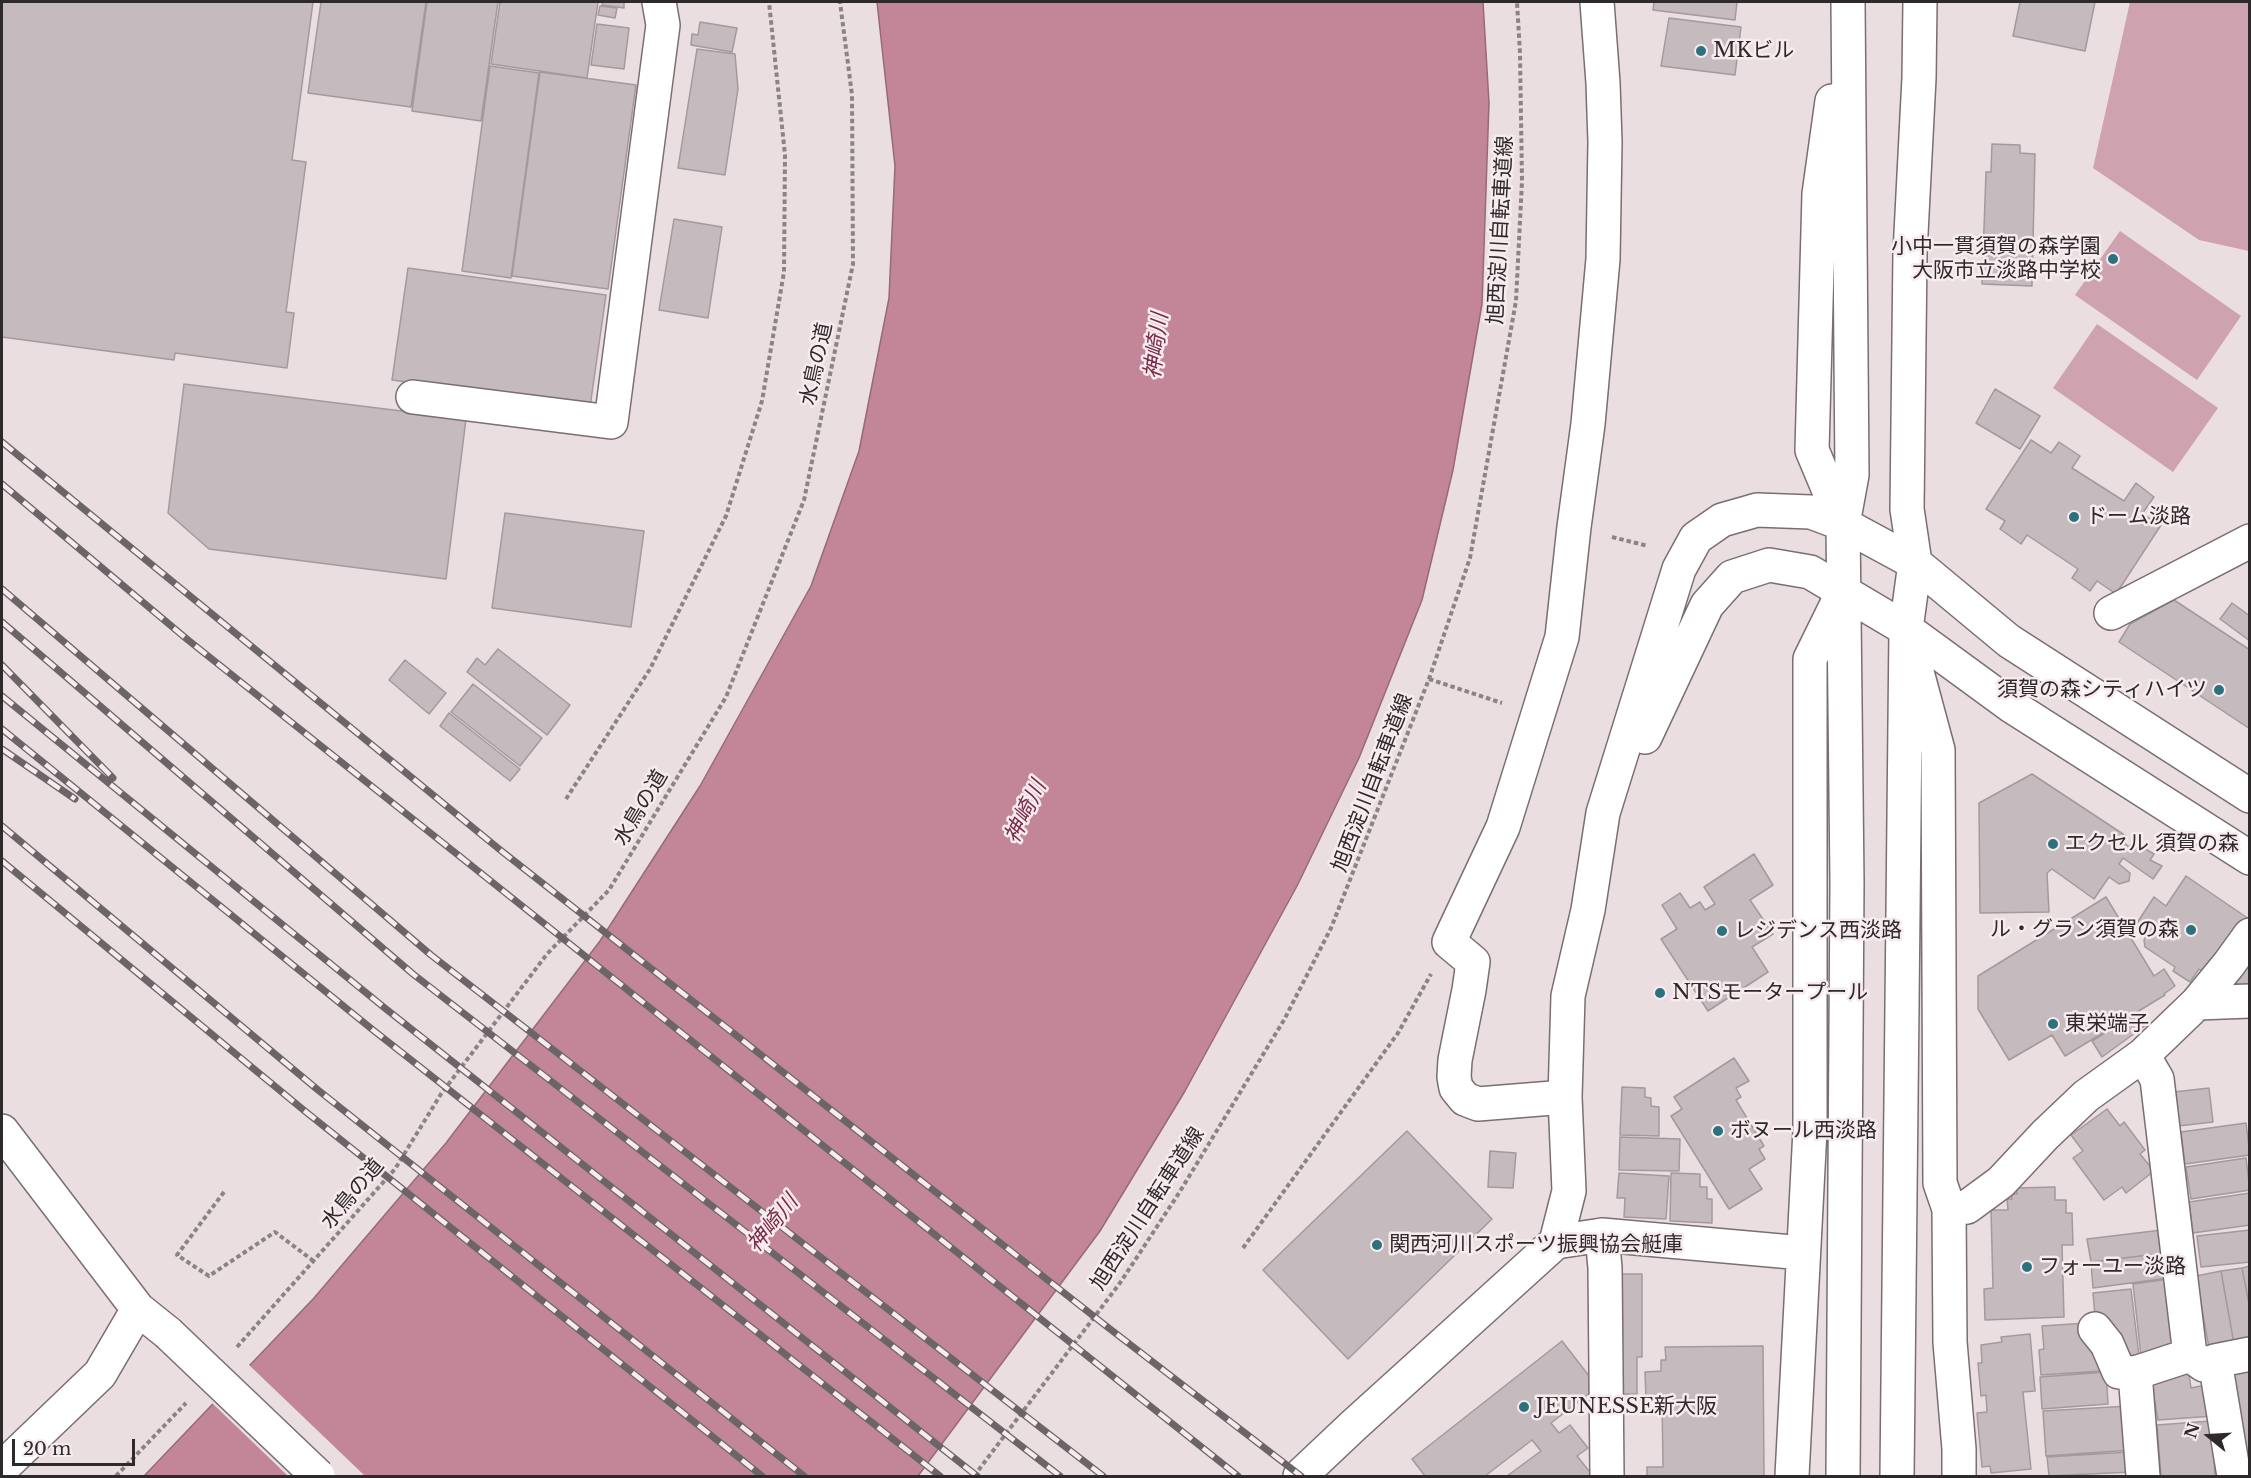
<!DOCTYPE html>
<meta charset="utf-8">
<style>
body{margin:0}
#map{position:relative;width:2251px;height:1478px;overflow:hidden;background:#eadee1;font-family:"Libre Baskerville",serif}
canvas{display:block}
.frame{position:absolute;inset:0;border:3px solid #2e2a2b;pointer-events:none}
.north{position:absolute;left:2179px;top:1406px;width:60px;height:60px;-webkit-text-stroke:4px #f7ebee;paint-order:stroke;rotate:288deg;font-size:16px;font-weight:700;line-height:24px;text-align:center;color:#2e2a2b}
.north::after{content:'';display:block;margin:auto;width:21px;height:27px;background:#2e2a2b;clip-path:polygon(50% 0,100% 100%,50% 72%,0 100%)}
.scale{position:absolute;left:12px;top:1439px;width:123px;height:27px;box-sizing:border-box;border:3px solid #2e2a2b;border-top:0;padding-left:8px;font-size:18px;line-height:21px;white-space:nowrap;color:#2e2a2b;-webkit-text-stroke:4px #f7ebee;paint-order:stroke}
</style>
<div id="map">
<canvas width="2251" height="1478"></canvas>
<div class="frame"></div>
<div class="north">N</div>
<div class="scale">20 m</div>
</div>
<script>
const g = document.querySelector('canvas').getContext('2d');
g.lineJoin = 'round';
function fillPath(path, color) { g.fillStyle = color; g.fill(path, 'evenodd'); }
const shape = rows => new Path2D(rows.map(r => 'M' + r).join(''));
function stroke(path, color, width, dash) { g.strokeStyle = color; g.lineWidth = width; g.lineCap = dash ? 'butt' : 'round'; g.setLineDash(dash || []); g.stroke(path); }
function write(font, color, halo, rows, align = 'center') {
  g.font = font + ' "Libre Baskerville","Noto Sans JP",serif'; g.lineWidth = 5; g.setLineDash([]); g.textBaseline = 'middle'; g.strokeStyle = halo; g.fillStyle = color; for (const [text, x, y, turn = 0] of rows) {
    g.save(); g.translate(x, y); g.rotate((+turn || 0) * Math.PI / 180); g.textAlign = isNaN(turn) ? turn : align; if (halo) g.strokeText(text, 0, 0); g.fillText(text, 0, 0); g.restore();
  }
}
const green = shape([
 [2130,2,2249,2,2249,251,2199,240,2093,168],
 [2120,231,2241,316,2197,380,2075,295],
 [2097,324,2218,408,2173,472,2053,388]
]);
const water = shape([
 [877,2,1483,2,1489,103,1482,304,1453,470,1422,600,1359,758,1297,886,1185,1091,1100,1231,918,1476,144,1476,314,1298,446,1143,600,941,700,786,811,586,859,451,889,298,895,166,877,2]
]);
const pier = shape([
 [248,1364,365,1476,288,1476,211,1402]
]);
const building = shape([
 [2,2,313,2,292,160,306,162,286,312,294,313,287,368,175,353,174,360,2,337,2,2],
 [321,2,426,2,411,107,308,93,321,2],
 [427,2,498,2,481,121,412,111,427,2],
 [500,2,598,2,587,78,491,64,500,2],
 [603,2,624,2,624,8,602,5,603,2],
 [1654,2,1737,2,1735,20,1653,10,1654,2],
 [2020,2,2095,2,2085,51,2013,36,2020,2],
 [600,6,617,8,615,18,598,15,600,6],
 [1669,18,1741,27,1735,75,1661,66,1669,18],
 [700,22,737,28,732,52,691,45,692,34,698,35,700,22],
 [597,24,629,28,624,69,591,65,597,24],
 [697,49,735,54,738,89,725,175,678,168,697,49],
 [490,66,539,73,511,278,462,271,490,66],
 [540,72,636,85,608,289,512,276,540,72],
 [1992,144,2020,145,2020,153,2035,154,2032,286,1982,284,1986,172,1991,172,1992,144],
 [674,219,722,227,708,318,659,310,674,219],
 [408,268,606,295,590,407,392,380,408,268],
 [184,384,466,419,446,579,209,549,168,513,184,384],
 [1995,389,2040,416,2020,449,1976,423,1995,389],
 [2031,440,2051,453,2059,442,2080,456,2072,468,2124,501,2136,483,2154,497,2142,514,2161,525,2116,594,2097,581,2090,591,2072,578,2078,569,2027,535,2021,544,2000,529,2005,521,1986,509,2031,440],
 [505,513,644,531,631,627,492,608,505,513],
 [2174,600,2250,650,2250,729,2119,642,2130,624,2174,600],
 [2232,603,2250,616,2250,641,2220,619,2232,603],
 [498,649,570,705,547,735,467,672,477,658,485,665,498,649],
 [405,660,446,693,429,714,389,680,405,660],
 [473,684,542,738,520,766,451,712,473,684],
 [449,713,520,769,510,781,440,726,449,713],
 [2032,774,2126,836,2122,841,2129,847,2133,842,2154,854,2150,860,2162,866,2153,879,2123,858,2119,864,2130,873,2129,881,2119,884,2109,877,2094,899,2052,869,2047,873,2049,912,1980,913,1979,803,2032,774],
 [1754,854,1773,885,1750,900,1773,934,1752,947,1768,972,1708,1011,1661,939,1677,929,1662,905,1680,893,1690,908,1700,902,1705,910,1715,904,1704,887,1754,854],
 [2186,876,2249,919,2231,946,2202,971,2199,969,2190,982,2173,971,2175,967,2145,947,2144,940,2147,934,2135,926,2154,897,2166,906,2186,876],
 [2106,897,2154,976,2164,969,2175,986,2164,994,2165,995,2065,1056,2052,1035,2009,1060,1978,1009,1978,976,2106,897],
 [2250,958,2250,986,2232,983,2250,958],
 [2138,1012,2146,1025,2102,1057,2092,1041,2138,1012],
 [1734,1058,1749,1081,1736,1088,1741,1097,1736,1100,1764,1146,1759,1149,1765,1159,1749,1169,1762,1189,1729,1209,1671,1116,1682,1109,1674,1097,1734,1058],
 [1622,1087,1645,1088,1645,1097,1651,1098,1651,1106,1659,1107,1659,1136,1620,1135,1622,1087],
 [2209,1088,2213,1122,2178,1126,2174,1092,2209,1088],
 [2107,1109,2120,1126,2124,1122,2145,1150,2140,1154,2154,1171,2126,1193,2122,1187,2104,1200,2073,1158,2083,1151,2071,1135,2107,1109],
 [2246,1123,2250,1155,2185,1164,2181,1132,2246,1123],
 [1407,1131,1492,1219,1348,1359,1263,1270,1407,1131],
 [1620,1137,1680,1139,1679,1171,1619,1170,1620,1137],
 [1490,1151,1516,1153,1513,1188,1488,1187,1490,1151],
 [2246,1158,2250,1190,2191,1199,2186,1167,2246,1158],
 [1619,1173,1669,1176,1666,1219,1624,1217,1625,1198,1617,1198,1619,1173],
 [1671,1173,1700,1174,1700,1187,1707,1187,1707,1199,1712,1199,1712,1223,1670,1221,1671,1173],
 [2055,1187,2055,1200,2066,1200,2066,1213,2072,1213,2073,1245,2062,1245,2064,1317,1985,1320,1984,1289,1993,1288,1991,1210,2008,1210,2007,1199,2012,1199,2011,1194,2017,1194,2016,1188,2055,1187],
 [2250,1193,2250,1225,2193,1233,2189,1202,2250,1193],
 [2162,1230,2165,1253,2091,1262,2087,1239,2162,1230],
 [2250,1230,2250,1262,2201,1267,2197,1236,2250,1230],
 [2165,1253,2168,1278,2093,1288,2091,1262,2165,1253],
 [2250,1266,2250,1309,2242,1268,2250,1266],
 [2242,1268,2250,1309,2250,1341,2234,1344,2221,1271,2242,1268],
 [2221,1271,2234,1344,2209,1348,2196,1276,2221,1271],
 [1613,1274,1642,1274,1642,1357,1637,1357,1637,1394,1614,1394,1613,1274],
 [2169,1279,2177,1346,2141,1356,2133,1284,2169,1279],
 [2131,1289,2139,1356,2117,1358,2096,1327,2093,1293,2131,1289],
 [2087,1323,2102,1371,2041,1375,2039,1350,2044,1349,2042,1326,2087,1323],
 [2030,1334,2035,1391,2023,1392,2031,1469,1991,1473,1990,1466,1982,1467,1977,1413,1987,1412,1986,1395,1981,1396,1978,1363,1982,1363,1981,1345,2002,1342,2001,1337,2030,1334],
 [1562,1341,1593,1381,1591,1392,1551,1423,1559,1433,1570,1425,1588,1448,1577,1456,1593,1476,1507,1476,1541,1451,1532,1440,1485,1476,1425,1476,1412,1459,1562,1341],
 [1763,1346,1764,1476,1647,1476,1647,1467,1663,1467,1662,1398,1646,1399,1645,1372,1661,1371,1661,1360,1666,1360,1665,1347,1763,1346],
 [2250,1365,2250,1475,2232,1373,2250,1365],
 [2188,1368,2191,1388,2210,1384,2214,1416,2158,1420,2152,1386,2163,1372,2188,1368],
 [2106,1372,2108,1404,2042,1409,2040,1377,2106,1372],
 [2129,1406,2131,1450,2046,1456,2043,1411,2129,1406],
 [2211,1421,2215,1476,2161,1476,2157,1425,2211,1421],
 [2129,1452,2131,1472,2049,1476,2047,1457,2129,1452]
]);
const path = shape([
 [1612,537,1648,546],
 [1429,679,1502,703],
 [566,799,650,669,726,516,762,401,784,272,785,155,769,2],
 [224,1192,177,1255,209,1276,275,1232,315,1262],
 [1243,1248,1398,1033,1431,974],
 [237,1347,395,1169,441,1094,547,954,609,890,726,697,804,500,853,264,852,95,840,2],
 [116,1476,186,1403],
 [974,1476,1120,1283,1179,1193,1284,1020,1331,928,1429,679,1470,558,1516,301,1522,181,1520,53,1517,2]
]);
const minor = shape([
 [1832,101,1819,194,1812,450,1843,524],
 [413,397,611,422,663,25,659,2],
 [2111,613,2250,541],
 [1917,672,1938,750,1940,1183,1949,1209,1950,1342,1959,1449,1959,1476],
 [1645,737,1707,605,1732,577,1769,565,1810,572,1906,629,2010,705,2250,858],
 [2197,1003,2250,1001],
 [2143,1055,2157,1079,2190,1355],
 [1565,1097,1478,1104,1465,1099,1456,1088,1454,1077,1455,1060,1469,990,1473,962,1449,942,1503,827,1562,637,1574,527,1588,424,1603,259,1605,142,1603,83,1597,2],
 [2,1131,138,1309,168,1333],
 [1949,1209,1967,1207,2001,1182,2045,1135,2086,1096,2143,1055,2197,1003,2229,964,2250,935],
 [1602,1235,1605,1268,1607,1476],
 [1556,1242,1602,1235,1803,1253],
 [2095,1329,2107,1344,2119,1372,2135,1373,2190,1355,2204,1365,2215,1361,2250,1354],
 [2215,1361,2234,1476],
 [2135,1373,2143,1476],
 [2,1468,100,1374,138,1309],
 [1300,1476,1353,1426,1556,1242,1569,1191,1565,1097,1568,996,1588,910,1603,813,1679,569,1696,538,1722,520,1757,510,1811,512,1843,524,1915,563,2009,641,2250,796],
 [1792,1476,1810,1130,1810,659,1840,598],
 [1843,1476,1847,882,1843,524,1852,475,1848,2],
 [1897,1476,1906,629,1915,563,1907,509,1910,253,1919,78,1920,2]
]);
const rail = shape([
 [2,442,499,849,1110,1329,1301,1476],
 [2,484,188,640,1238,1476],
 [2,589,431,955,1103,1476],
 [2,622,413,974,1060,1476],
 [2,665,113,778],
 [2,696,386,1009,977,1476],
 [2,729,373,1030,940,1476],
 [2,749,75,799],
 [2,826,318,1090,804,1476],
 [2,861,306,1112,762,1476]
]);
const minorBridge = shape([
 [168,1333,318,1476]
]);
const markers = [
 [1701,51,6,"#2b727e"],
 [2113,259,6,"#2b727e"],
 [2074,517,6,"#2b727e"],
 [2219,690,6,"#2b727e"],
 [2053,844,6,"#2b727e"],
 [2191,930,6,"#2b727e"],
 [1722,931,6,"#2b727e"],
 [1660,993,6,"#2b727e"],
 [2053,1024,6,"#2b727e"],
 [1718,1131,6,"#2b727e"],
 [1377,1245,6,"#2b727e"],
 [2027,1267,6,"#2b727e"],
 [1524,1407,6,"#2b727e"]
];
const poiNames = [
 ["MKビル",1713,51],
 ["小中一貫須賀の森学園",2101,247,"right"],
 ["大阪市立淡路中学校",2101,271,"right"],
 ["ドーム淡路",2086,517],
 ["須賀の森シティハイツ",2207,690,"right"],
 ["エクセル 須賀の森",2065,844],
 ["ル・グラン須賀の森",2179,930,"right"],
 ["レジデンス西淡路",1734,931],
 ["NTSモータープール",1672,993],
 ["東栄端子",2065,1024],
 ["ボヌール西淡路",1730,1131],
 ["関西河川スポーツ振興協会艇庫",1389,1245],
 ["フォーユー淡路",2039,1267],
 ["JEUNESSE新大阪",1536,1407]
];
const streetNames = [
 ["旭西淀川自転車道線",1501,230,-87],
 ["水鳥の道",817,364,-78],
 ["旭西淀川自転車道線",1373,783,-69],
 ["水鳥の道",641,808,-59],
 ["水鳥の道",353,1194,-50],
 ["旭西淀川自転車道線",1148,1209,-57]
];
const waterNames = [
 ["神崎川",1157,346,-83],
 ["神崎川",1026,812,-64],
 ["神崎川",773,1224,-51]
];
fillPath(green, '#cea2ae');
fillPath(water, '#c38699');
stroke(water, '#966a78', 1.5);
fillPath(pier, '#eadee1');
fillPath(building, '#c5babd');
stroke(building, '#a4999c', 1.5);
stroke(minor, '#796e71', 36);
stroke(path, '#8b8385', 4, [4.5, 3]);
stroke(minor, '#fff', 33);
stroke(rail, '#6c6567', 7);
stroke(rail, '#f7ebee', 4.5, [14]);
stroke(minorBridge, '#796e71', 36, []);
stroke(minorBridge, '#fff', 33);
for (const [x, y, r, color] of markers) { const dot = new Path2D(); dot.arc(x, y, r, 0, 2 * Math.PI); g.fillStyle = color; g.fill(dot); stroke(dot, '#f7ebee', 2); }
write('21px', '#2e2a2b', '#f7ebee', poiNames, 'left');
write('21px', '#2e2a2b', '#f7ebee', streetNames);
write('italic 22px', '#772c49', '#f7ebee', waterNames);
</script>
